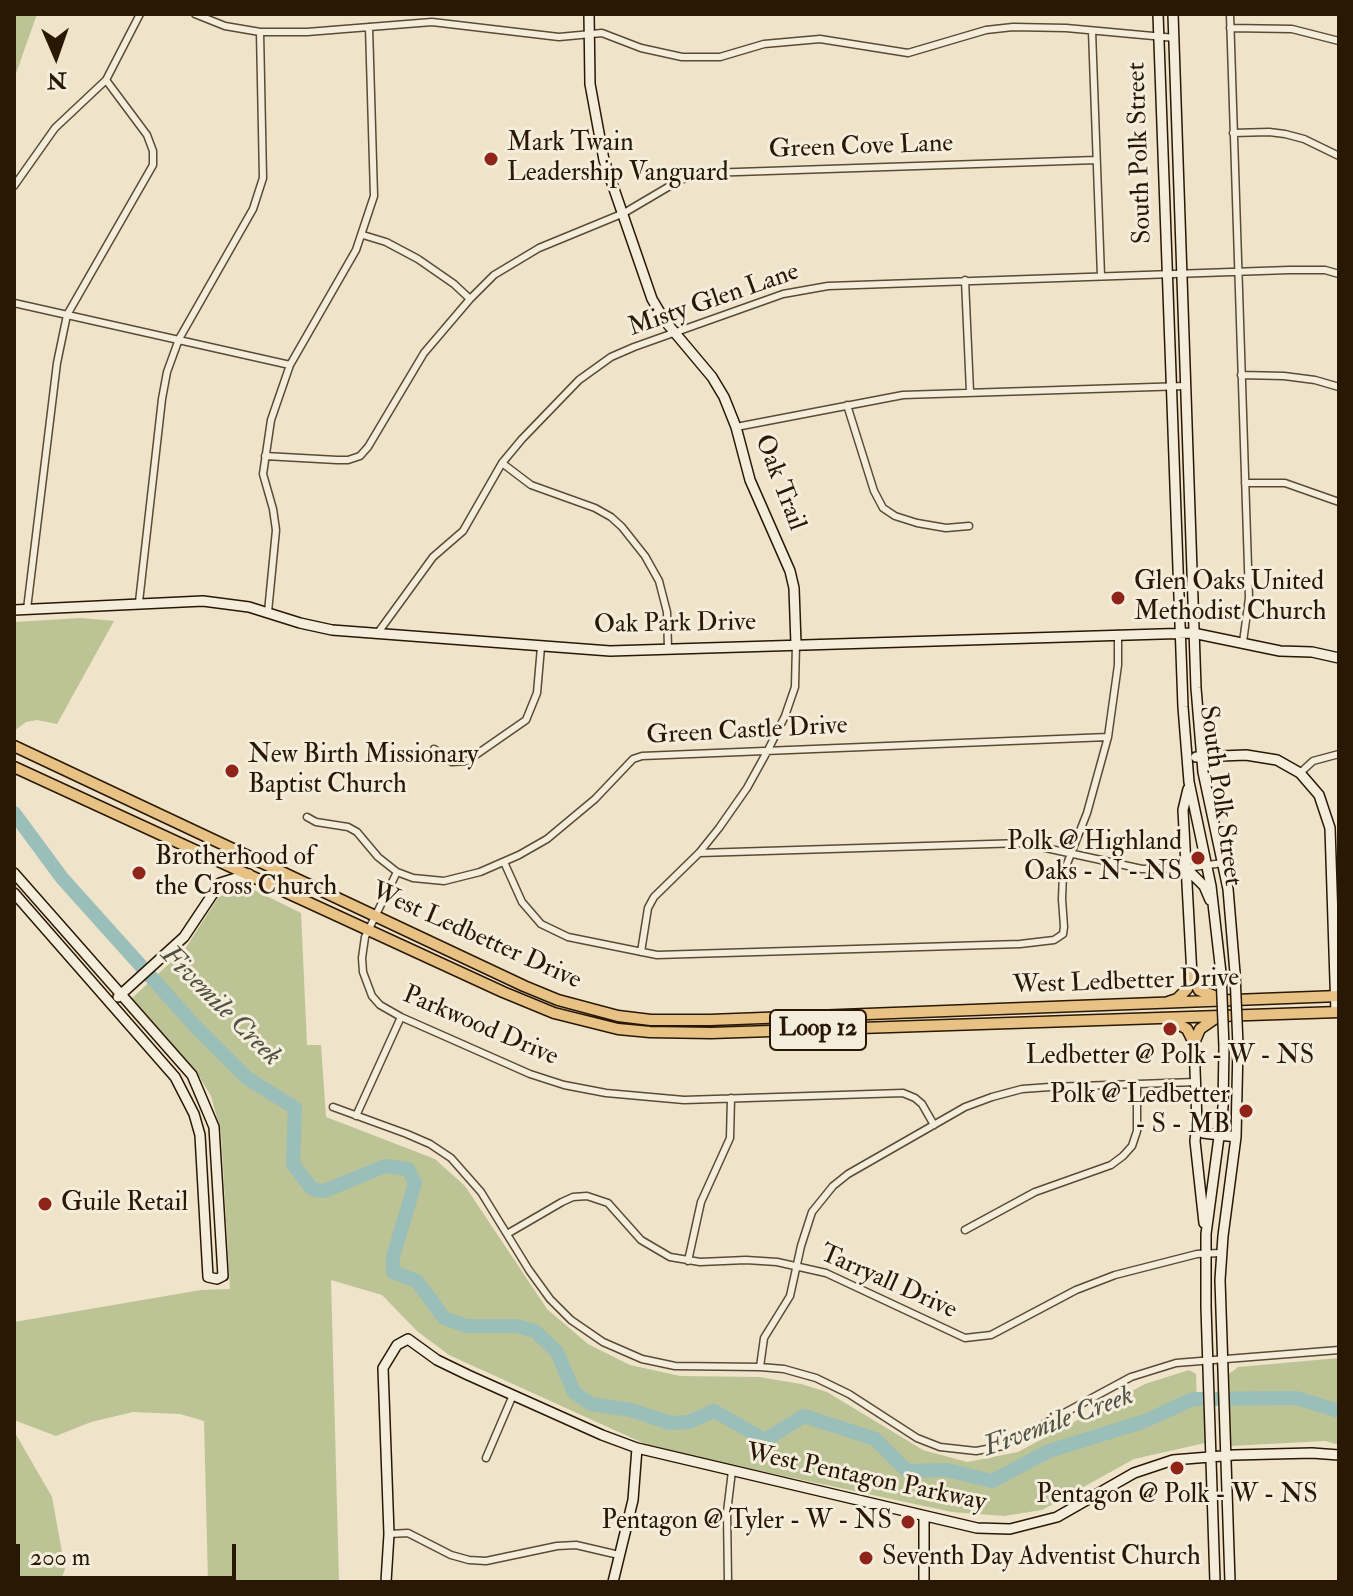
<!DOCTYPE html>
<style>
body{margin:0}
#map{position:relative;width:1353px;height:1596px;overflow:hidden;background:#efe3c9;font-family:"IM FELL Double Pica",serif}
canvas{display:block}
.frame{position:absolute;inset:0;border:16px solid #291803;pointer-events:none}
.north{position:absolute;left:16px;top:16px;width:80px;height:80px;-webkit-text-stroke:6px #f5eddc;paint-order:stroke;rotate:178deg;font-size:22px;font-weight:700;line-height:32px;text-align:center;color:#291803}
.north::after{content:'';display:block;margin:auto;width:28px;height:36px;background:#291803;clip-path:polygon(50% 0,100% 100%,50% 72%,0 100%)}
.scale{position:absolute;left:16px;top:1544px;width:220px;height:36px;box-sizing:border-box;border:4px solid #291803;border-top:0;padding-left:10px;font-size:24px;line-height:28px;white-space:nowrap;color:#291803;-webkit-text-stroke:6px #f5eddc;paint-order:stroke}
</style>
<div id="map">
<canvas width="1353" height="1596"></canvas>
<div class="frame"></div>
<div class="north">N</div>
<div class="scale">200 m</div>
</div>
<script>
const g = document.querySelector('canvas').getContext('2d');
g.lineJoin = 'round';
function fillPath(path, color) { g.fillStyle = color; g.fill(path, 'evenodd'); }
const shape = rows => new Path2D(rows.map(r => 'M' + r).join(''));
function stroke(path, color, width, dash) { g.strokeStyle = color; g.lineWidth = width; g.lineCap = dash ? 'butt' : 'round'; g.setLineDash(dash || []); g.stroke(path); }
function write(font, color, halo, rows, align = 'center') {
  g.font = font + ' "IM FELL Double Pica",serif'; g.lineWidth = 6; g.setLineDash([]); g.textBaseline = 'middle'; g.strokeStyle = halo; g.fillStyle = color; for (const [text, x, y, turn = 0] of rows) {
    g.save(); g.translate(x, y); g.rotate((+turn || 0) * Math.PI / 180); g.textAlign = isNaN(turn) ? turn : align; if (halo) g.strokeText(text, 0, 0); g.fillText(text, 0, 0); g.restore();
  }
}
const green = shape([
 [14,14,37,14,14,79],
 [81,618,114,621,57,724,37,720,26,722,14,731,14,622],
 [244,885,301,913,307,1045,321,1045,326,1117,435,1159,465,1186,547,1309,588,1344,630,1365,680,1376,759,1377,801,1384,827,1392,923,1450,967,1462,1018,1452,1145,1384,1189,1370,1196,1374,1197,1405,1204,1402,1205,1443,1134,1459,1042,1510,1004,1516,952,1512,654,1448,449,1355,417,1331,382,1295,331,1280,339,1582,208,1582,204,1421,180,1414,133,1412,91,1422,56,1436,14,1420,14,1322,201,1290,230,1289,221,1132,211,1096,199,1076,131,999,185,949,223,890,242,889],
 [1339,1358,1339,1445,1325,1441,1231,1446,1229,1374,1238,1367],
 [14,1431,52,1497,65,1569,60,1582,14,1582]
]);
const river = shape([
 [14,813,62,878,195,1026,247,1078,295,1108,293,1164,312,1189,324,1191,385,1166,408,1169,415,1183,393,1257,393,1272,417,1281,444,1318,466,1326,516,1326,535,1331,557,1352,574,1392,591,1404,631,1410,670,1423,689,1422,714,1411,765,1440,804,1416,875,1439,907,1471,947,1470,992,1481,1049,1451,1145,1421,1193,1399,1296,1398,1339,1411]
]);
const street = shape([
 [195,14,225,26,260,32,307,32,432,22,559,37,602,33,641,48,682,57,720,57,764,44,820,39,908,53,986,30,1013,27,1066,28,1175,38],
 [1230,14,1249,598,1243,642],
 [1230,28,1292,29,1339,41],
 [1092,31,1101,276],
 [1233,133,1269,132,1285,134,1304,139,1339,156],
 [14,186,55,128,106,80,140,14],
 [363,235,386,242,418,259,454,284,470,299],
 [965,280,970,392],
 [14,303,290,365],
 [1241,375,1284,376,1315,380,1339,387],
 [847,405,874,491,883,508,895,516,917,523,946,528,969,526],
 [736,427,903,395,1185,386],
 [265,456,337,460,348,460,360,456,368,447,424,353,470,299,494,275,539,248,624,213,680,180,707,173,1096,160],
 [502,463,531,485,595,508,611,517,622,527,645,556,659,581,667,612,668,649],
 [1245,483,1285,483,1339,502],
 [139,602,162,399,167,372,179,339,253,209,263,178,260,32],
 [27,609,57,363,67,315,153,165,153,151,147,135,106,80],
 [268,612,276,530,273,509,263,474,271,420,290,365,356,250,374,196,369,27],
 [377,634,433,557,463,531,502,463,522,439,579,380,611,357,634,347,783,294,828,286,1289,270,1325,270,1339,274],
 [434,749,452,762,467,761,526,720,537,693,541,647],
 [1300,773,1313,761,1339,754],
 [307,817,316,822,348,827,357,832,378,857,397,872,413,878,444,881,480,872,519,855,547,839,595,799,633,759,642,756,1108,737],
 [699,853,1023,843,1142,869,1186,868,1223,863],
 [504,862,522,902,541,924,568,937,657,955,1020,944,1054,940,1063,934,1064,927,1062,899,1063,874,1087,813,1108,737,1118,665,1118,634],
 [397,872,365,937,362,958,363,972,372,996,380,1005,401,1017,530,1074,564,1085,606,1093,684,1100,903,1093,915,1098,922,1104,934,1125],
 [641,952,648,908,654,897,699,853,719,828,747,788,768,750,785,716,795,687,796,644],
 [333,1107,407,1134,430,1144,451,1158,481,1192,529,1270,550,1299,571,1320,603,1342,642,1359,675,1366,760,1367,784,1369,816,1378,849,1394,917,1438,940,1447,976,1451,1003,1446,1131,1377,1176,1363,1339,1350],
 [356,1116,401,1017],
 [965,1230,1035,1192,1111,1165,1123,1156,1132,1146,1137,1131,1137,1084],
 [507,1234,562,1202,573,1197,587,1196,608,1203,641,1240,670,1257,700,1262,746,1260,777,1262,826,1273,965,1338,991,1335,1076,1290,1115,1275,1197,1254,1221,1253],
 [688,1261,701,1202,730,1138,731,1098],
 [760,1367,764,1338,790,1296,801,1246,812,1212,833,1186,848,1174,965,1107,992,1097,1022,1089,1050,1087,1196,1082],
 [486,1458,513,1395],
 [389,1534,408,1533,451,1555,469,1560,486,1561,557,1546,576,1545,619,1555],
 [728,1582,727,1512,732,1471]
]);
const secondary = shape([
 [589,14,590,84,604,160,652,299,665,321,712,377,724,397,736,427,750,480,790,571,794,588,796,644],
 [1158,14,1183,707,1189,782,1211,886,1221,973],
 [1173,14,1196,688,1203,772,1228,889,1235,973],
 [14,610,203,601,249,607,300,623,332,630,610,651,1193,633,1280,651,1312,652,1339,658],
 [1196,757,1246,755,1277,760,1300,773,1319,795,1330,828,1336,1012],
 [1188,789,1183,810,1192,976],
 [1186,868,1204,886,1210,900],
 [14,873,192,1075,214,1127,223,1276,217,1279,208,1277,200,1135,194,1114,175,1077,14,893],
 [118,997,184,937,220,883,249,874],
 [1194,1043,1197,1123,1195,1141,1204,1223],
 [1197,1123,1203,1133,1236,1137],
 [924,1516,924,1582],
 [386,1582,389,1534,383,1368,397,1345,408,1339,437,1360,468,1375,602,1435,637,1448,977,1528,1010,1529,1057,1517,1134,1473,1173,1460,1234,1455,1312,1453,1339,1455],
 [613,1582,633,1500,637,1448],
 [1215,1582,1206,1307,1206,1234,1223,1107,1224,1047],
 [1230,1582,1220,1280,1223,1236,1236,1137,1238,1046]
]);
const primary = shape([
 [14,746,524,986,558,1000,618,1016,651,1020,710,1020,1339,996],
 [14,767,503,992,554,1013,618,1029,650,1032,711,1033,1339,1012],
 [1192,976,1199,990,1219,998],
 [1168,1002,1177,999,1187,989,1192,977],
 [1169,1019,1187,1029,1194,1043],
 [1194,1043,1200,1029,1216,1018]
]);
const secondaryBridge = shape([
 [1221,973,1224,1047],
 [1235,973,1238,1046]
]);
const markers = [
 [491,159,8,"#8f2418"],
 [1118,598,8,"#8f2418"],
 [232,771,8,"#8f2418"],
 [1198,858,8,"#8f2418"],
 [139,873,8,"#8f2418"],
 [1170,1029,8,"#8f2418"],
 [1246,1111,8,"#8f2418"],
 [45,1204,8,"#8f2418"],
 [1177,1468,8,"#8f2418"],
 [908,1522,8,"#8f2418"],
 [866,1558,8,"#8f2418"]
];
const shields = [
 [818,1030,96]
];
const shieldNames = [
 ["Loop 12",818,1030]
];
const poiNames = [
 ["Mark Twain",507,144],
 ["Leadership Vanguard",507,174],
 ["Glen Oaks United",1134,583],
 ["Methodist Church",1134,613],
 ["New Birth Missionary",248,756],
 ["Baptist Church",248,786],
 ["Polk @ Highland",1182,843,"right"],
 ["Oaks - N - NS",1182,873,"right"],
 ["Brotherhood of",155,858],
 ["the Cross Church",155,888],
 ["Ledbetter @ Polk - W - NS",1170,1057,"center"],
 ["Polk @ Ledbetter",1230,1096,"right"],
 ["- S - MB",1230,1126,"right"],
 ["Guile Retail",61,1204],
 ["Pentagon @ Polk - W - NS",1177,1496,"center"],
 ["Pentagon @ Tyler - W - NS",892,1522,"right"],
 ["Seventh Day Adventist Church",882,1558]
];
const streetNames = [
 ["Green Cove Lane",861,148,-2],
 ["South Polk Street",1141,153,-92],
 ["Misty Glen Lane",714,301,-19],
 ["Oak Trail",779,483,69],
 ["Oak Park Drive",675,625,-1],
 ["Green Castle Drive",747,732,-3],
 ["South Polk Street",1219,796,82],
 ["West Ledbetter Drive",476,937,24],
 ["West Ledbetter Drive",1126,983,-2],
 ["Parkwood Drive",480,1027,23],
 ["Tarryall Drive",888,1283,24],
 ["West Pentagon Parkway",866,1479,12]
];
const waterNames = [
 ["Fivemile Creek",220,1007,45],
 ["Fivemile Creek",1059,1423,-20]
];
fillPath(green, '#bcc394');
stroke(river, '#9abeb9', 14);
stroke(street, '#5a4b34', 9);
stroke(secondary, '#291803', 12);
stroke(primary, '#291803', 13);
stroke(street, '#f5eddc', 6);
stroke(secondary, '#f5eddc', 9);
stroke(primary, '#e8c284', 10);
stroke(secondaryBridge, '#291803', 12, []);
stroke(secondaryBridge, '#f5eddc', 9);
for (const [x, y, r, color] of markers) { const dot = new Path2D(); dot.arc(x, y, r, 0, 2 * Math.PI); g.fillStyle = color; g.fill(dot); stroke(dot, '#f5eddc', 3); }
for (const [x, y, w] of shields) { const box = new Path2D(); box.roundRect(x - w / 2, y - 20, w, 40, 6); g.fillStyle = '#f5eddc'; g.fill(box); stroke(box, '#291803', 2); }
write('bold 24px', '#291803', null, shieldNames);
write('26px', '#291803', '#f5eddc', poiNames, 'left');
write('26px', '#291803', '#f5eddc', streetNames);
write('italic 28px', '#515243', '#f5eddc', waterNames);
</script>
